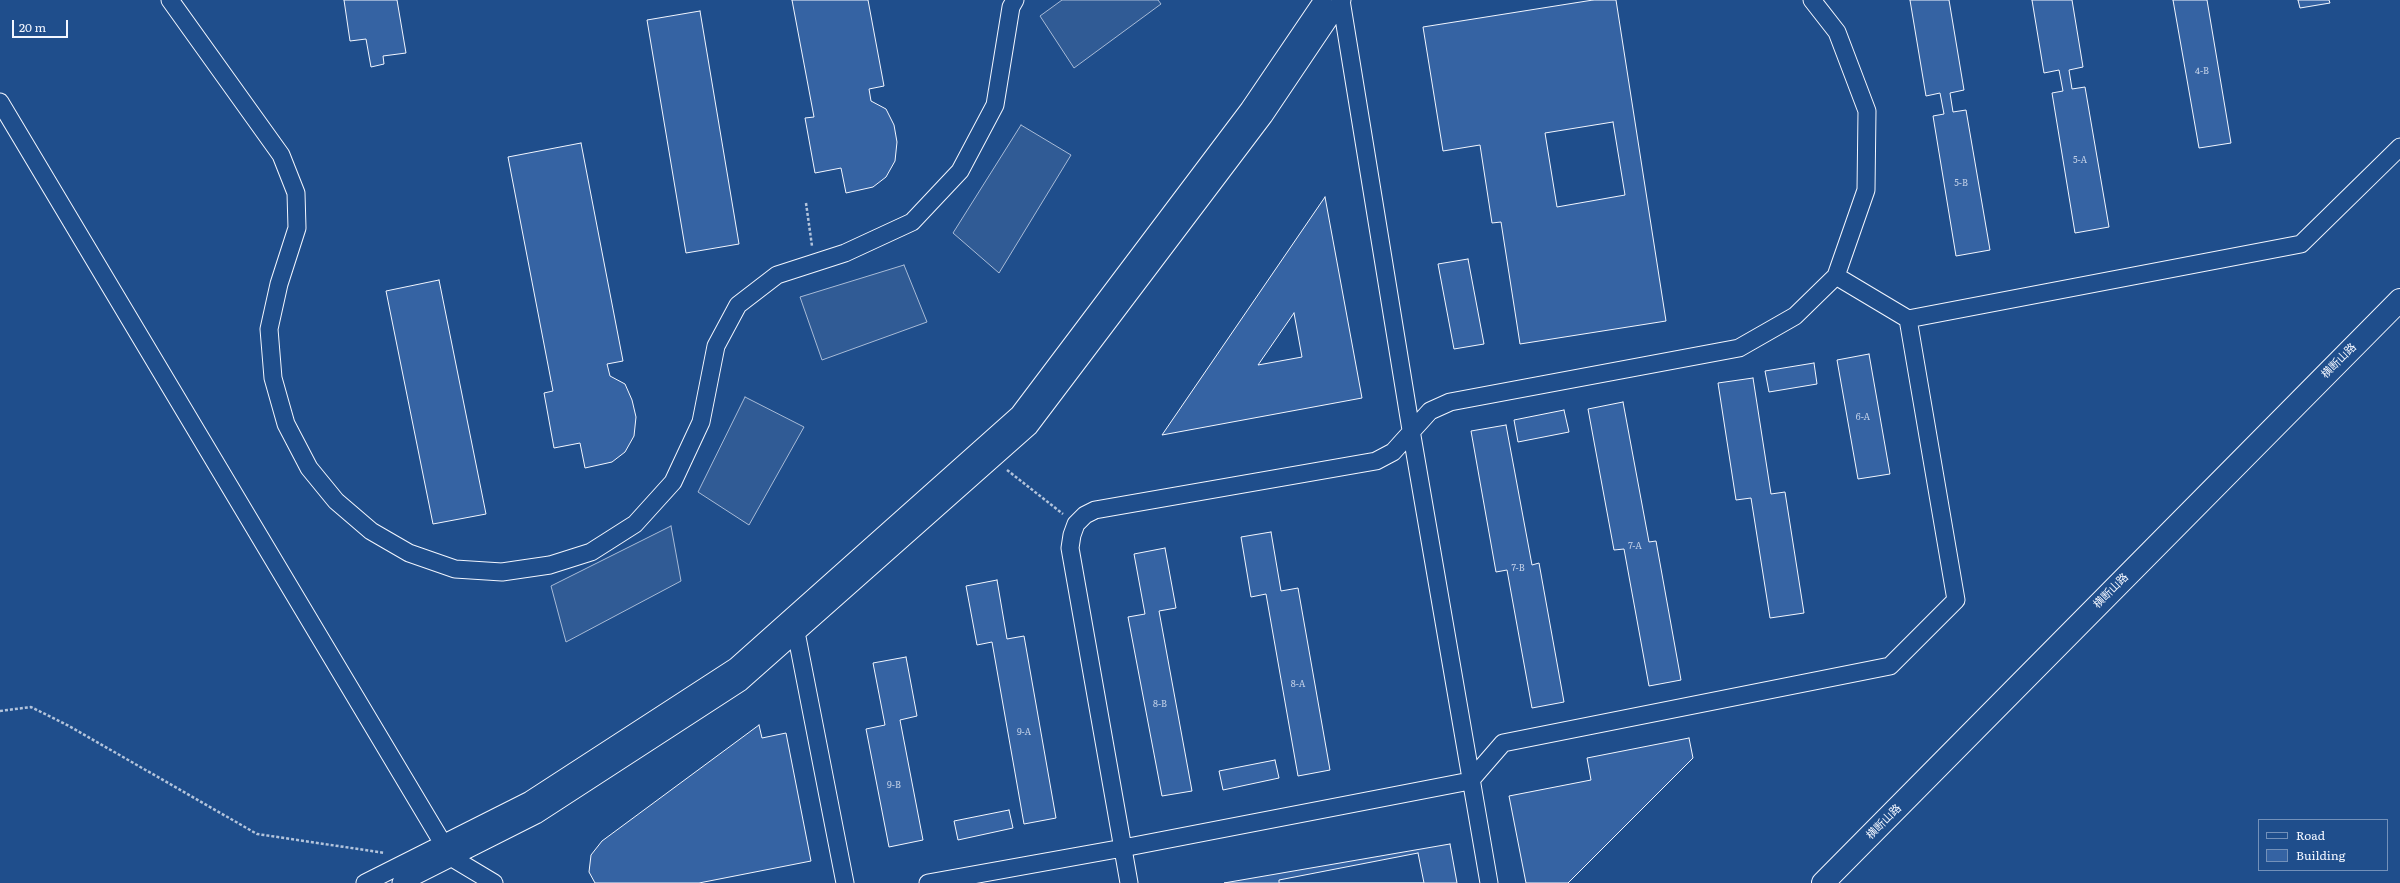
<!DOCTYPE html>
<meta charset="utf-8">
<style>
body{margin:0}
#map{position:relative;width:2400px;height:883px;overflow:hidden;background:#1f4e8c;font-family:Literata,serif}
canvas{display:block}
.legend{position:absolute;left:2258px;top:819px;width:130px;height:52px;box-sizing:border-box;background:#1f4e8c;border:1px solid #7391ba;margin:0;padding:5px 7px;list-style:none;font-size:12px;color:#f2f6ff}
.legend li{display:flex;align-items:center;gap:8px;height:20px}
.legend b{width:20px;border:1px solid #7391ba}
.scale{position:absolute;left:12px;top:20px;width:56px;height:18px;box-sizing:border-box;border:2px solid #f2f6ff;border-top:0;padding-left:5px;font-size:12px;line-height:14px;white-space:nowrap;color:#f2f6ff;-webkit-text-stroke:3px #1f4e8c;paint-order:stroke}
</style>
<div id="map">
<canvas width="2400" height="883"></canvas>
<ul class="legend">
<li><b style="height:5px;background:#1f4e8c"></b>Road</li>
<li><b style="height:11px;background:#3563a3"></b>Building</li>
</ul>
<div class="scale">20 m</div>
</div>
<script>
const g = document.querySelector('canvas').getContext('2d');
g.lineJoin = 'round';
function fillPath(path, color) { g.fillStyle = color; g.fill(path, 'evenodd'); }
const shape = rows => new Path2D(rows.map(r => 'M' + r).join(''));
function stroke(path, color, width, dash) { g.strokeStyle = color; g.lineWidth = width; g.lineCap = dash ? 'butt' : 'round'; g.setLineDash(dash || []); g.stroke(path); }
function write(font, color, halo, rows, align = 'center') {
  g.font = font + ' Literata,"Noto Sans SC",serif'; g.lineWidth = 3; g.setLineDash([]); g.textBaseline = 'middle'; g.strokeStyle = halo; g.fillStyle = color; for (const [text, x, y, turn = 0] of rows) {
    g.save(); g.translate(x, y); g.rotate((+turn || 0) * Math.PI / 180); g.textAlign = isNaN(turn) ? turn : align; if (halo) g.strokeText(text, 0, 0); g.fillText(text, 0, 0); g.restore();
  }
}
const parking = shape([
 [1062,0,1158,0,1161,4,1074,68,1040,16,1062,0],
 [1021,125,1071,155,999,273,953,233,1021,125],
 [904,265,927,322,822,360,800,297,904,265],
 [745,397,804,427,749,525,698,492,745,397],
 [671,526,681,581,566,642,551,586,671,526]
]);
const building = shape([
 [344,0,397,0,406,53,383,56,384,64,371,67,366,39,350,41,344,0],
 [792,0,868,0,884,86,869,89,871,101,886,109,894,125,897,142,895,161,886,177,873,187,846,193,841,168,815,173,805,118,814,117,792,0],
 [1593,0,1616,0,1666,321,1520,344,1501,222,1492,223,1480,145,1443,151,1423,27,1593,0],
 [1613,122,1625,195,1557,207,1545,133,1613,122],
 [1910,0,1949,0,1964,90,1950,93,1953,112,1966,110,1990,250,1956,256,1933,116,1944,114,1940,93,1926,96,1910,0],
 [2032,0,2072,0,2083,67,2069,70,2072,89,2085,87,2109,227,2075,233,2052,93,2063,91,2059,70,2044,73,2032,0],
 [2173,0,2207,0,2231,143,2199,148,2173,0],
 [2298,0,2329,0,2330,3,2300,8,2298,0],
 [700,11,739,244,686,253,647,20,700,11],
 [581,143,623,361,607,364,610,376,625,384,632,400,636,417,634,436,625,452,612,462,585,468,580,443,554,448,544,393,553,391,508,157,581,143],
 [1325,197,1362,398,1162,435,1325,197],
 [1294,313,1302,357,1258,365,1294,313],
 [1468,259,1484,344,1454,349,1438,264,1468,259],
 [439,280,486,514,433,524,386,291,439,280],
 [1869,354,1890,474,1858,479,1837,360,1869,354],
 [1814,363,1817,384,1769,392,1765,371,1814,363],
 [1753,378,1771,494,1785,492,1804,613,1770,618,1751,498,1736,500,1718,383,1753,378],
 [1623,402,1649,542,1656,541,1681,680,1649,686,1624,549,1614,550,1588,409,1623,402],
 [1564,410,1569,432,1518,442,1514,420,1564,410],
 [1506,425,1532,565,1539,563,1564,702,1532,708,1507,570,1496,572,1471,431,1506,425],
 [1271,532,1281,591,1298,588,1330,770,1298,776,1266,594,1251,597,1241,537,1271,532],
 [1165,548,1176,608,1159,611,1192,791,1162,796,1128,617,1145,614,1134,554,1165,548],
 [997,580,1007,639,1024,636,1056,818,1024,824,992,642,977,645,966,586,997,580],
 [906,657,917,716,900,720,923,840,889,847,866,729,885,725,873,663,906,657],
 [759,725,762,738,786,733,811,861,699,883,595,883,589,872,591,855,602,841,759,725],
 [1689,738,1693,758,1568,883,1526,883,1509,796,1591,780,1587,758,1689,738],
 [1275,760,1279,778,1223,790,1219,771,1275,760],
 [1009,810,1013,828,958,840,954,821,1009,810],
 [1450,844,1457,883,1224,883,1450,844],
 [1418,853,1424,883,1279,883,1279,880,1418,853]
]);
const path = shape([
 [806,203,812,246],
 [1007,470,1063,514],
 [0,711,31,707,69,726,257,834,385,853]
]);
const minor = shape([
 [170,0,281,155,296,193,297,228,279,284,269,329,273,378,286,424,309,468,336,501,371,531,409,553,455,569,502,572,550,565,591,552,635,524,673,482,701,422,716,346,738,305,777,275,845,253,912,222,960,171,995,105,1011,7,1015,0],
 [1341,0,1411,430,1489,883],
 [0,102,448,852],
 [1836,276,1908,319,2301,244,2400,147],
 [791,626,796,632,845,883],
 [444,853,494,883],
 [365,883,530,800,735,667,1019,414,1249,109,1323,0],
 [401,883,536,815,741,682,1029,427,1264,116,1342,0],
 [928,883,1123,848,1470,781,1503,743,1890,666,1956,600,1908,319],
 [1129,883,1070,548,1072,535,1076,524,1085,515,1095,510,1376,461,1393,452,1430,411,1450,402,1739,348,1795,316,1836,276,1866,190,1867,111,1837,32,1812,0]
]);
const secondary = shape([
 [1823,883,2400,300]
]);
const numberNames = [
 ["4-B",2202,71],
 ["5-A",2080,160],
 ["5-B",1961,183],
 ["6-A",1863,417],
 ["7-A",1635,546],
 ["7-B",1518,568],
 ["8-A",1298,684],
 ["8-B",1160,704],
 ["9-A",1024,732],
 ["9-B",894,785]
];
const streetNames = [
 ["横断山路",2339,361,-45],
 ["横断山路",2111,591,-45],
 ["横断山路",1884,822,-45]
];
fillPath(parking, '#305b95');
stroke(parking, '#a8bbd7', 1);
fillPath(building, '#3563a3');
stroke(building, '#f2f6ff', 1);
stroke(minor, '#f2f6ff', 19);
stroke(secondary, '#f2f6ff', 24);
stroke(path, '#b3c4dc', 2.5, [3, 2]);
stroke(minor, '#1f4e8c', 17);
stroke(secondary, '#1f4e8c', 22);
write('9px', '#c3d1e8', null, numberNames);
write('11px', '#f2f6ff', '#1f4e8c', streetNames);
</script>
